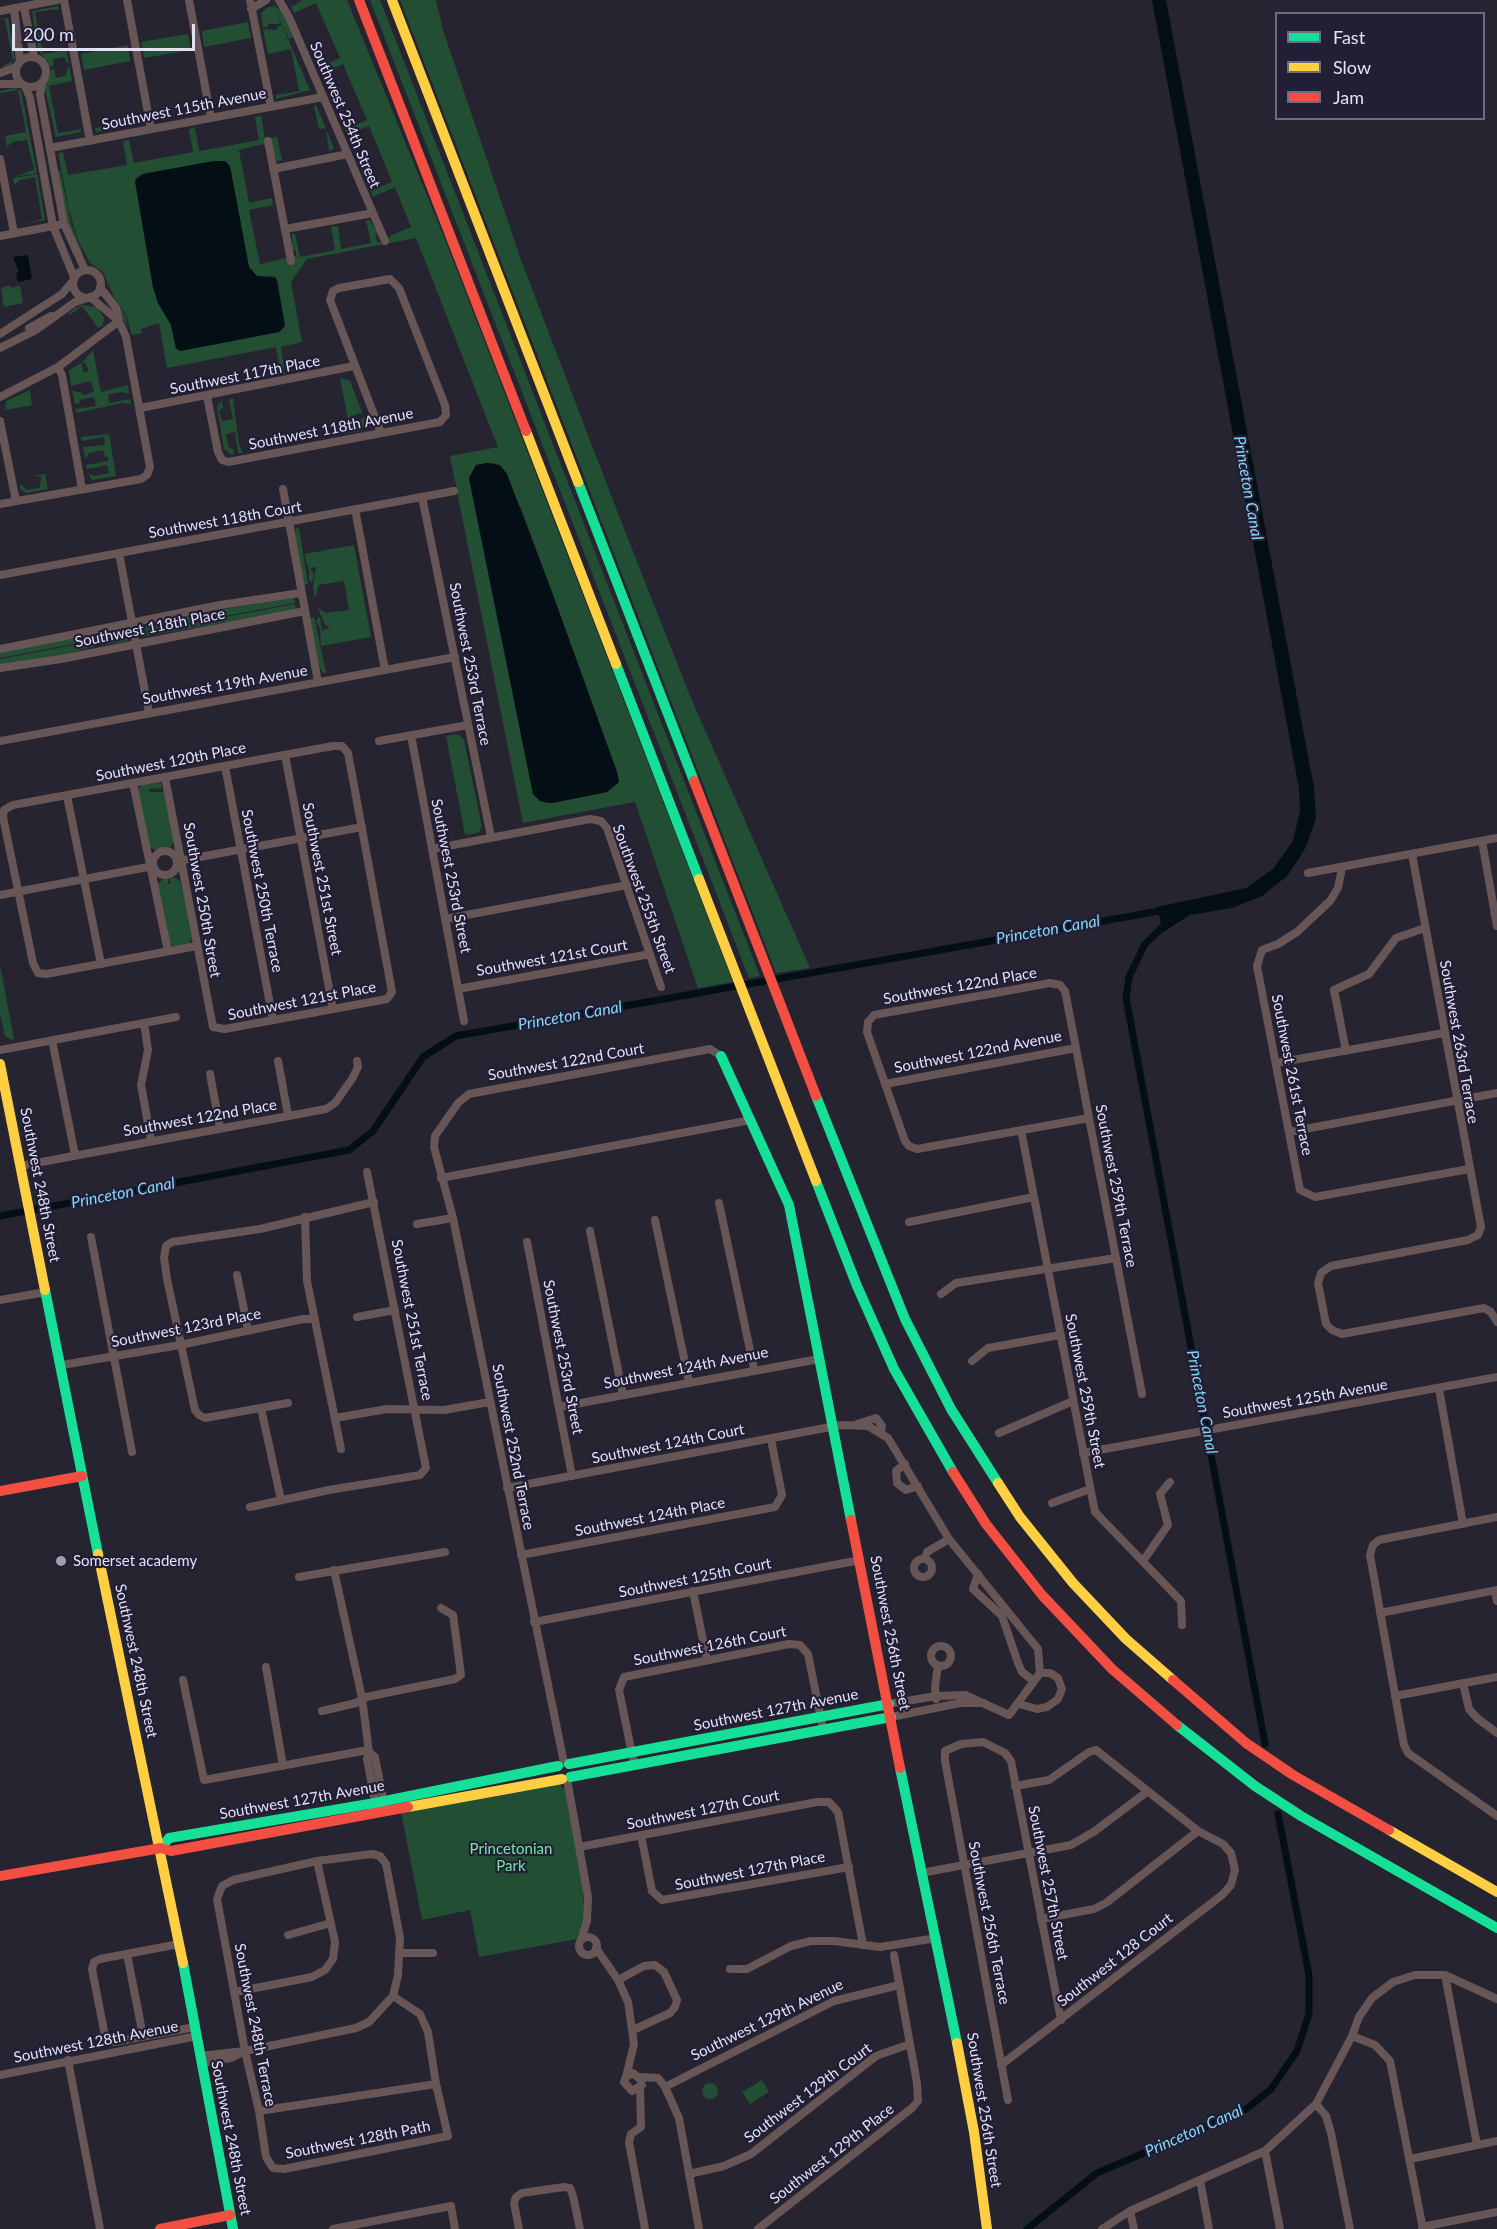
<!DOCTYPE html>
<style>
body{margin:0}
#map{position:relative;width:1497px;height:2229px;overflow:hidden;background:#252430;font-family:Lato,sans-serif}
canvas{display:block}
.legend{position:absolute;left:1275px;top:12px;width:210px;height:108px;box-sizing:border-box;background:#211e36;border:2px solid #6f6c82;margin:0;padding:8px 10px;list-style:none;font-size:18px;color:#e3e2f3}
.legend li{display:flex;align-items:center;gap:12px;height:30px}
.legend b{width:30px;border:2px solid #6f6c82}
.scale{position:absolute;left:12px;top:24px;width:183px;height:27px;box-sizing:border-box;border:3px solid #e3e2f3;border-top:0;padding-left:8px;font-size:18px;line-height:21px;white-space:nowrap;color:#e3e2f3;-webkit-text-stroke:4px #211e36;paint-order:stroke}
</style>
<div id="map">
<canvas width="1497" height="2229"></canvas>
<ul class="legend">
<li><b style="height:8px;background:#16e098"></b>Fast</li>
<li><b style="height:8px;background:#ffcf43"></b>Slow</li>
<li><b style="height:8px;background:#f24e42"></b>Jam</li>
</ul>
<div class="scale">200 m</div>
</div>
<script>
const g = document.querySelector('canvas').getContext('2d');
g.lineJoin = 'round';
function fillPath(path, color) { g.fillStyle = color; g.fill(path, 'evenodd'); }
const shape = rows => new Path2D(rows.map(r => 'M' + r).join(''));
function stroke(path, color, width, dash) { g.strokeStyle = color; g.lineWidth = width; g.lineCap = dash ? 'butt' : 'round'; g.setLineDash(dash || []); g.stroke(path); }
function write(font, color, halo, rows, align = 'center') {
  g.font = font + ' Lato,sans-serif'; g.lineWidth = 4.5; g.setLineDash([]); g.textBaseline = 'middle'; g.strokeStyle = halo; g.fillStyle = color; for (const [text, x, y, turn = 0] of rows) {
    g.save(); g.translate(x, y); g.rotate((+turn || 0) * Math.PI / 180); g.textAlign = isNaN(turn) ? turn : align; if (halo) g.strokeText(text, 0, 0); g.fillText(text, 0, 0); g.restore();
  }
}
const green = shape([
 [303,0,347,0,352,12,446,242,733,982,698,988,635,802,523,823,450,456,498,447,416,238,307,259,291,282,302,342,281,347,285,374,281,375,276,347,167,368,159,323,141,329,142,333,132,335,126,315,117,300,126,318,128,329,103,272,90,263,78,240,69,210,58,153,63,152,68,175,127,165,123,141,129,140,134,163,193,152,189,129,195,128,199,151,217,148,259,140,255,117,261,116,265,139,277,137,282,160,278,162,263,144,239,150,249,203,272,198,273,205,249,210,260,264,296,256,296,250,292,251,292,234,295,234,300,257,335,250,331,227,338,226,341,249,371,243,366,220,370,220,378,234,375,236,377,241,382,243,387,241,388,237,390,238,390,236,411,227,395,187,373,197,371,191,392,182,369,126,347,135,345,129,367,120,343,64,321,74,318,67,340,58,316,3,294,13,291,7],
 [214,161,226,162,230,168,249,267,257,276,274,276,278,282,285,326,279,332,180,351,176,348,170,321,158,303,153,287,135,182,138,176,143,174],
 [487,463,494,463,521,508,553,595,617,772,619,782,607,792,552,803,545,803,533,794,469,478,476,465],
 [370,0,380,0,760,976,749,978],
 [400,0,436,0,443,30,521,260,614,503,690,696,810,968,776,973],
 [272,3,284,14,293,37,289,39],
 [58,6,59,9,35,12,43,54,66,50,69,63,66,63,65,57,53,59,53,66,50,66,38,50,32,11],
 [268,7,274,7,281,24,268,24,268,27,263,27,261,13],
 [8,18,15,58,11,65,0,67,13,61,5,20,0,20],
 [248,22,251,38,204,47,202,31],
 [282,25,310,90,276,99,276,95,299,91,291,49,268,54,263,29,277,30,277,27],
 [188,34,191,50,144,58,141,42],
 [128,45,130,61,84,70,81,54],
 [69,66,72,81,49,86,58,133,81,129,81,132,56,137,45,89,51,70,54,69,56,78,65,76],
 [15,88,21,91,37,173,13,177,34,170,27,140,12,142,7,147,5,136,26,132,18,90,1,93,0,97,0,91],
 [316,105,334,148,332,150,329,151,326,128,319,129,314,106],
 [137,120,142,120,142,124,96,132,95,128],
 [57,170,60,170,71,224,83,254,81,256,69,228],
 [37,174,45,220,22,225,42,219,35,177,20,180,14,185,13,178],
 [10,285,11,288,20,286,23,303,4,307,1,288],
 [81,305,97,307,104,318,103,325,98,328,82,306,70,315,68,313],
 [93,350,101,392,128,385,129,394,122,392,108,394,109,403,130,399,131,404,123,403,76,413,75,409,96,406,94,397,79,400,80,403,75,404,72,391,80,392,83,395,94,392,91,381,71,386,69,370,81,363,84,373,89,370,85,363,82,363],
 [340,378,350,381,363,415,360,413,352,416,355,423,362,419,363,416,366,424,361,431,348,433,349,425],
 [30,390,32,405,5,410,6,401],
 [233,398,239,445,243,453,238,453,235,432,226,434,229,448,233,449,234,454,232,455,224,449,217,406,222,400,223,408,219,411,222,421,233,419,229,399],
 [109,434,116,476,92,480,88,473,94,476,109,473,107,465,87,469,86,465,108,461,108,457,105,457,103,450,89,453,85,459,83,447,105,445,104,437,82,441,81,437],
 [45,474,48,489,26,493,20,489,19,486,22,485,26,490,40,488,41,476,32,476],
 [296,528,299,529,308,584,304,585,295,533],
 [354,545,371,637,321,646,320,628,316,621,320,617,322,631,330,627,325,625,318,608,326,613,349,610,344,581,319,585,315,599,313,587,316,567,310,568,314,575,312,582,309,580,309,570,304,554],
 [294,598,295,603,140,632,139,628,192,614],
 [295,604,296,609,268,615,141,637,140,633],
 [314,617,326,672,324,674,320,668,310,618],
 [126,629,127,634,0,658,0,651],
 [127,635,128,640,125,642,99,645,51,658,0,665,0,659],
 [458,734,464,740,482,827,478,833,465,835,446,736],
 [157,782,162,783,161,788,149,789,150,792,165,792,174,841,170,848,156,850,149,847,138,791,141,785],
 [174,877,181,882,192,939,189,944,175,947,169,943,157,885,163,879,168,879,168,884,171,883,169,879],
 [0,965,14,1039,12,1040,5,1036,0,1014],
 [559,1784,565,1789,567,1797,583,1888,584,1919,577,1939,479,1957,470,1910,422,1920,401,1811],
 [762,2080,769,2092,750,2104,742,2092],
 '702 2091a8 8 0 1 1 16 0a8 8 0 1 1-16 0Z'
]);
const water = shape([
 [1152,0,1166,0,1314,788,1316,818,1306,847,1298,860,1287,876,1262,896,1232,908,1190,915,1163,932,1157,907,1246,888,1273,869,1293,841,1300,811,1299,789],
 [214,161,225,161,230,166,249,267,257,276,276,278,285,326,279,332,180,351,176,348,171,325,158,303,153,287,135,180,143,174],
 [28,255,32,279,18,282,16,273,19,272,13,257],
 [487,463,500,465,507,474,553,595,617,772,619,782,607,792,552,803,540,801,533,794,469,478,476,465]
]);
const canal = shape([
 [1168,922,1145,944,1129,977,1126,998,1265,1744],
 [0,1216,349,1150,373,1131,423,1057,456,1036,1165,910],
 [1027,2229,1097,2173,1245,2110,1271,2089,1297,2051,1309,2014,1309,1975,1278,1814]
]);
const street = shape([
 [64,0,90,141],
 [127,0,151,129],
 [189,0,211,118],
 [250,0,271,107],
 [279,0,289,17,385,241],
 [24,7,34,57],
 [14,8,20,61],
 [251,9,266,0],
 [0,11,57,0],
 '16 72a15 15 0 1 1 30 0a15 15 0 1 1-30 0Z',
 [0,73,16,67],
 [0,84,20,84],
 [42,84,40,95,64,224,85,270],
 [25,86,30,98,53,226,74,277],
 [268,141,291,261],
 [50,148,323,97],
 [0,159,14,233],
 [273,169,348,154],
 [285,229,373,213],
 [0,236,64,224],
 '73 284a14 14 0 1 1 28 0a14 14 0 1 1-28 0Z',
 [90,297,119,321,116,308,100,287],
 [29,328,51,316],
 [0,334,62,294,73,281],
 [0,348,36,330,75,302,88,298],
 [58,367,62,375,82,489],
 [207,396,218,452,222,460,228,462,440,422,446,415,445,405,399,288,390,279,339,288,333,291,330,300,381,433],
 [0,397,58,367,119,321,126,337,150,467,147,475,141,479,0,504],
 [140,408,354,366],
 [0,421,16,501],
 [283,489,318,682],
 [422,497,491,837],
 [355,509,385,670],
 [119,553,149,713],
 [0,575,454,491],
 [0,649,220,605,301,593],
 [0,668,61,659,305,611],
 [411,735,464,1021],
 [0,741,455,657],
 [379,741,468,725],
 [285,755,333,1009],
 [225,766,273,1020],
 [165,777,213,1027,225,1029,387,999,392,992,348,753,342,746,333,746,13,805,4,810,3,817,33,963,38,973,46,974,197,946],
 [133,783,168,951],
 [67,796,101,964],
 [1482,841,1497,926],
 [432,849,590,819,601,821,607,828,661,987],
 '153 863a12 12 0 1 1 24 0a12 12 0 1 1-24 0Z',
 [1412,854,1481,1227,1478,1235,1468,1240,1331,1266,1321,1273,1318,1283,1326,1324,1332,1330,1342,1334,1484,1308,1491,1312,1497,1322],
 [178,861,362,827],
 [1342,868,1338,888,1330,901,1297,932,1278,944,1262,950,1257,966,1300,1190,1315,1197,1469,1169],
 [1308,873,1497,838],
 [0,895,153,866],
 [445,919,627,885],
 [458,989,650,954],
 [144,1023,148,1050,141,1085,151,1140],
 [52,1040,75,1155],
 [0,1050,176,1017],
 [1346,1051,1334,990,1369,974,1396,938,1425,928],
 [278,1061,288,1115],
 [1276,1063,1444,1033],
 [210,1074,220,1128],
 [885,1084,1076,1048],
 [1089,1118,917,1149,909,1146,905,1141,867,1032,868,1022,874,1015,1050,983,1060,985,1065,991,1076,1048,1089,1118,1116,1258,1142,1394],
 [1021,1130,1095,1512,1181,1601,1182,1625],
 [1289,1132,1497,1093],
 [20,1166,326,1109,335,1103,352,1079,358,1067,357,1061],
 [441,1178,751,1120],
 [719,1203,754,1369],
 [305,1217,307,1281,341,1449],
 [655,1220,689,1382],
 [909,1222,1034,1197],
 [417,1224,453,1218],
 [590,1231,623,1395],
 [91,1237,132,1452],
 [527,1242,572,1476],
 [237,1275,248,1330],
 [941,1294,956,1283,1116,1258],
 [0,1300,46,1292],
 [357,1317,395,1310],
 [972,1361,988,1348,1060,1335],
 [62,1365,180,1345,303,1319,315,1319],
 [1439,1389,1463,1524],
 [288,1403,205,1418,199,1415,195,1410,167,1279,164,1258,166,1246,172,1242,260,1229,374,1202],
 [559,1407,819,1359],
 [261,1408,281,1500],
 [335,1418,387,1409,444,1410,490,1402],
 [857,1424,876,1418,882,1426,881,1433],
 [999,1433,1073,1401],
 [1083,1453,1497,1377],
 [905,1464,896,1471,897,1483,906,1490,918,1486],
 [507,1488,841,1425,868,1426,888,1438,949,1539,1038,1649,1040,1673],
 [1052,1503,1090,1489],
 [250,1507,329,1490,420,1475,426,1468,367,1172],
 [1497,1517,1379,1540,1373,1545,1370,1555,1404,1745,1408,1753,1497,1816],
 [521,1555,775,1507,782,1495,771,1439],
 '914 1568a9 9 0 1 1 18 0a9 9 0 1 1-18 0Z',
 [925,1559,927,1552,949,1539],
 [1143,1561,1168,1525,1160,1494,1170,1482],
 [334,1570,362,1698,369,1752,367,1759,376,1807],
 [978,1574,973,1589,1002,1616,1018,1663,1022,1672,1034,1681],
 [299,1577,445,1552],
 [693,1591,707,1660],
 [1495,1591,1497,1601],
 [1380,1613,1497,1590],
 [534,1622,860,1560],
 '931 1656a10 10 0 1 1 20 0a10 10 0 1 1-20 0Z',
 [266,1667,283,1766],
 [183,1680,204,1780,368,1750],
 [1463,1683,1469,1709,1477,1718,1497,1733],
 [1395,1696,1497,1677],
 [936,1699,935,1687,938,1665],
 [889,1704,936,1696,965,1695,1009,1715,1040,1673],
 [1019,1704,1037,1709,1047,1707,1058,1699,1062,1689,1058,1678,1050,1673,1040,1673],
 [322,1711,356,1703,366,1697,455,1679,461,1675,453,1615,441,1608],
 [891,1717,960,1703,984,1703],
 [369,1752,375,1757,384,1804],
 [564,1763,453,1218,434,1147,435,1136,458,1103,469,1094,710,1049,721,1056],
 [634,1764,619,1690,624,1677,789,1644,800,1645,808,1654,823,1729],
 [567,1779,588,1897,587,1921,581,1940],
 [641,1835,652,1891,662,1900,849,1867],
 [579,1847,817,1802,829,1802,838,1812,863,1945],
 [921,1873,1071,1845,1095,1831,1148,1791],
 [1041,1919,1094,1909,1106,1903,1198,1831],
 [288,1935,331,1923],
 '579 1946a9 9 0 1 1 18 0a9 9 0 1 1-18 0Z',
 [179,1944,100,1959,94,1962,92,1969,105,2036,109,2041,115,2042,195,2027],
 [596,1948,618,1980,628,2002,634,2044,626,2077],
 [399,1953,433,1953],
 [127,1954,143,2036],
 [730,1969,747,1969,791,1946,811,1941,834,1941,880,1947,937,1938],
 [1445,1975,1477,2145],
 [618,1980,644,1966,655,1965,664,1972,677,2000,675,2007,670,2013,633,2030],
 [235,1992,312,1977,325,1970,333,1959,335,1942,317,1861],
 [1352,2036,1375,2045,1390,2061,1423,2229],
 [200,2056,245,2051,356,2028,369,2022,393,1996,398,1975,400,1938,386,1864,380,1856,372,1854,317,1861,233,1880,222,1886,217,1899,245,2051,259,2111,266,2157,273,2168,284,2169,448,2136,436,2084,428,2032,420,2014,393,1996],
 [68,2060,100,2229],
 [202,2063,231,2058,241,2053],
 [1001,2065,1222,1895,1231,1885,1235,1870,1231,1853,1223,1844,1198,1831,1096,1750,1089,1752,1049,1780,1015,1786],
 [0,2075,197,2036],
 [640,2077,658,2078,665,2087,834,2001,899,1985],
 [641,2080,633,2073,626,2077,624,2082,632,2091,642,2085],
 [640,2087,641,2127,631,2134,629,2142,645,2229],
 [665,2087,679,2118,699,2229],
 [1008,2100,945,1761,945,1751,961,1744,983,1742,1005,1753,1011,1761,1061,2020],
 [1316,2104,1326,2116,1331,2133,1350,2229],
 [259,2111,436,2084],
 [1265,2151,1280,2229],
 [1410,2159,1497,2141],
 [689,2174,724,2166,751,2154,876,2056,910,2044],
 [1200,2180,1209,2229],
 [1130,2211,1134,2229],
 [1422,2227,1497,2212],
 [333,2229,451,2206,455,2229],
 [519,2229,514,2203,516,2197,522,2193,564,2187,570,2188,573,2196,580,2229],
 [758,2229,912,2108,918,2101,917,2083,894,1955],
 [1102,2229,1130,2211,1265,2151,1316,2104,1352,2036,1359,2017,1372,1998,1393,1982,1415,1975,1445,1975,1497,1999]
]);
const fast = shape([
 [578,482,694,781],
 [616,664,699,879],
 [721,1056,789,1205,851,1520],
 [816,1096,905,1319,951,1409,998,1483],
 [816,1181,857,1286,894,1369,953,1472],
 [45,1290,98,1554],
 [1177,1725,1255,1786,1301,1816,1497,1928],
 [569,1764,889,1704],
 [900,1768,957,2043],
 [570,1777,891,1717],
 [161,1848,169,1838,375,1803,558,1766],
 [183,1963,233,2229]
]);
const slow = shape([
 [392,0,578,482],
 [526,431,616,664],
 [699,879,816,1181],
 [0,1064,45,1290],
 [998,1483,1020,1517,1073,1583,1126,1639,1173,1680],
 [98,1554,183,1963],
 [408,1807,562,1779],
 [1389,1830,1497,1892],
 [957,2043,974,2132,987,2229]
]);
const jam = shape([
 [359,0,526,431],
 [694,781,816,1096],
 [953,1472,986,1524,1042,1595,1112,1669,1177,1725],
 [0,1491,82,1476],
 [851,1520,900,1768],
 [1173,1680,1246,1743,1293,1775,1389,1830],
 [0,1876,161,1848,171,1851,408,1807],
 [160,2229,230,2215]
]);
const markers = [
 [61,1561,6,"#a0a0af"]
];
const streetNames = [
 ["Southwest 115th Avenue",184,109,-11],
 ["Southwest 254th Street",345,115,67],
 ["Southwest 117th Place",245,375,-11],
 ["Southwest 118th Avenue",331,429,-11],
 ["Southwest 118th Court",225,520,-10],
 ["Southwest 118th Place",150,628,-11],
 ["Southwest 253rd Terrace",470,664,79],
 ["Southwest 119th Avenue",225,685,-10],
 ["Southwest 120th Place",171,762,-11],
 ["Southwest 253rd Street",451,876,79],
 ["Southwest 251st Street",322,879,79],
 ["Southwest 250th Terrace",262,891,79],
 ["Southwest 255th Street",644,899,70],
 ["Southwest 250th Street",202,900,80],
 ["Southwest 121st Court",552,958,-10],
 ["Southwest 122nd Place",960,986,-10],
 ["Southwest 121st Place",302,1001,-11],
 ["Southwest 263rd Terrace",1459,1042,80],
 ["Southwest 122nd Avenue",978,1052,-11],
 ["Southwest 122nd Court",566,1062,-10],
 ["Southwest 261st Terrace",1292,1075,79],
 ["Southwest 122nd Place",200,1118,-10],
 ["Southwest 248th Street",40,1185,79],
 ["Southwest 259th Terrace",1116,1186,79],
 ["Southwest 251st Terrace",412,1320,79],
 ["Southwest 123rd Place",186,1328,-11],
 ["Southwest 253rd Street",563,1357,79],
 ["Southwest 124th Avenue",686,1368,-11],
 ["Southwest 259th Street",1085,1391,79],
 ["Southwest 125th Avenue",1305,1399,-10],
 ["Southwest 124th Court",668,1444,-11],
 ["Southwest 252nd Terrace",513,1447,79],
 ["Southwest 124th Place",650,1517,-11],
 ["Southwest 125th Court",695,1578,-11],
 ["Southwest 256th Street",890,1633,79],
 ["Southwest 126th Court",710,1646,-11],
 ["Southwest 248th Street",136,1661,78],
 ["Southwest 127th Avenue",776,1710,-11],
 ["Southwest 127th Avenue",302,1800,-10],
 ["Southwest 127th Court",703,1810,-11],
 ["Southwest 127th Place",750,1871,-11],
 ["Southwest 257th Street",1048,1883,79],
 ["Southwest 256th Terrace",989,1923,79],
 ["Southwest 128 Court",1115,1960,-38],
 ["Southwest 129th Avenue",767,2020,-26],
 ["Southwest 248th Terrace",255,2025,79],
 ["Southwest 128th Avenue",96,2042,-11],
 ["Southwest 129th Court",808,2093,-37],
 ["Southwest 256th Street",984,2110,81],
 ["Southwest 248th Street",231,2138,79],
 ["Southwest 128th Path",358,2140,-11],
 ["Southwest 129th Place",832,2154,-38]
];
const poiNames = [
 ["Somerset academy",73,1561]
];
const parkNames = [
 ["Princetonian",511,1849],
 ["Park",511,1866]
];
const waterNames = [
 ["Princeton Canal",1248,488,80],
 ["Princeton Canal",1048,930,-10],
 ["Princeton Canal",570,1016,-10],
 ["Princeton Canal",123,1193,-11],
 ["Princeton Canal",1202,1402,79],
 ["Princeton Canal",1194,2131,-24]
];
fillPath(green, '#224e33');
fillPath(water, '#040e15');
stroke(canal, '#040e15', 7);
stroke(street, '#685657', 8);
stroke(fast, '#16e098', 10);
stroke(slow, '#ffcf43', 10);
stroke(jam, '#f24e42', 10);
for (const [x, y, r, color] of markers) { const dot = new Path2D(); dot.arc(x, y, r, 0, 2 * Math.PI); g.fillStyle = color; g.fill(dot); stroke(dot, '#211e36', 2); }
write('15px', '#e3e2f3', '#211e36', streetNames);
write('15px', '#e3e2f3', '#211e36', poiNames, 'left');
write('15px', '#76e79b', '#211e36', parkNames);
write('italic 16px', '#85d6f5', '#211e36', waterNames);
</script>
